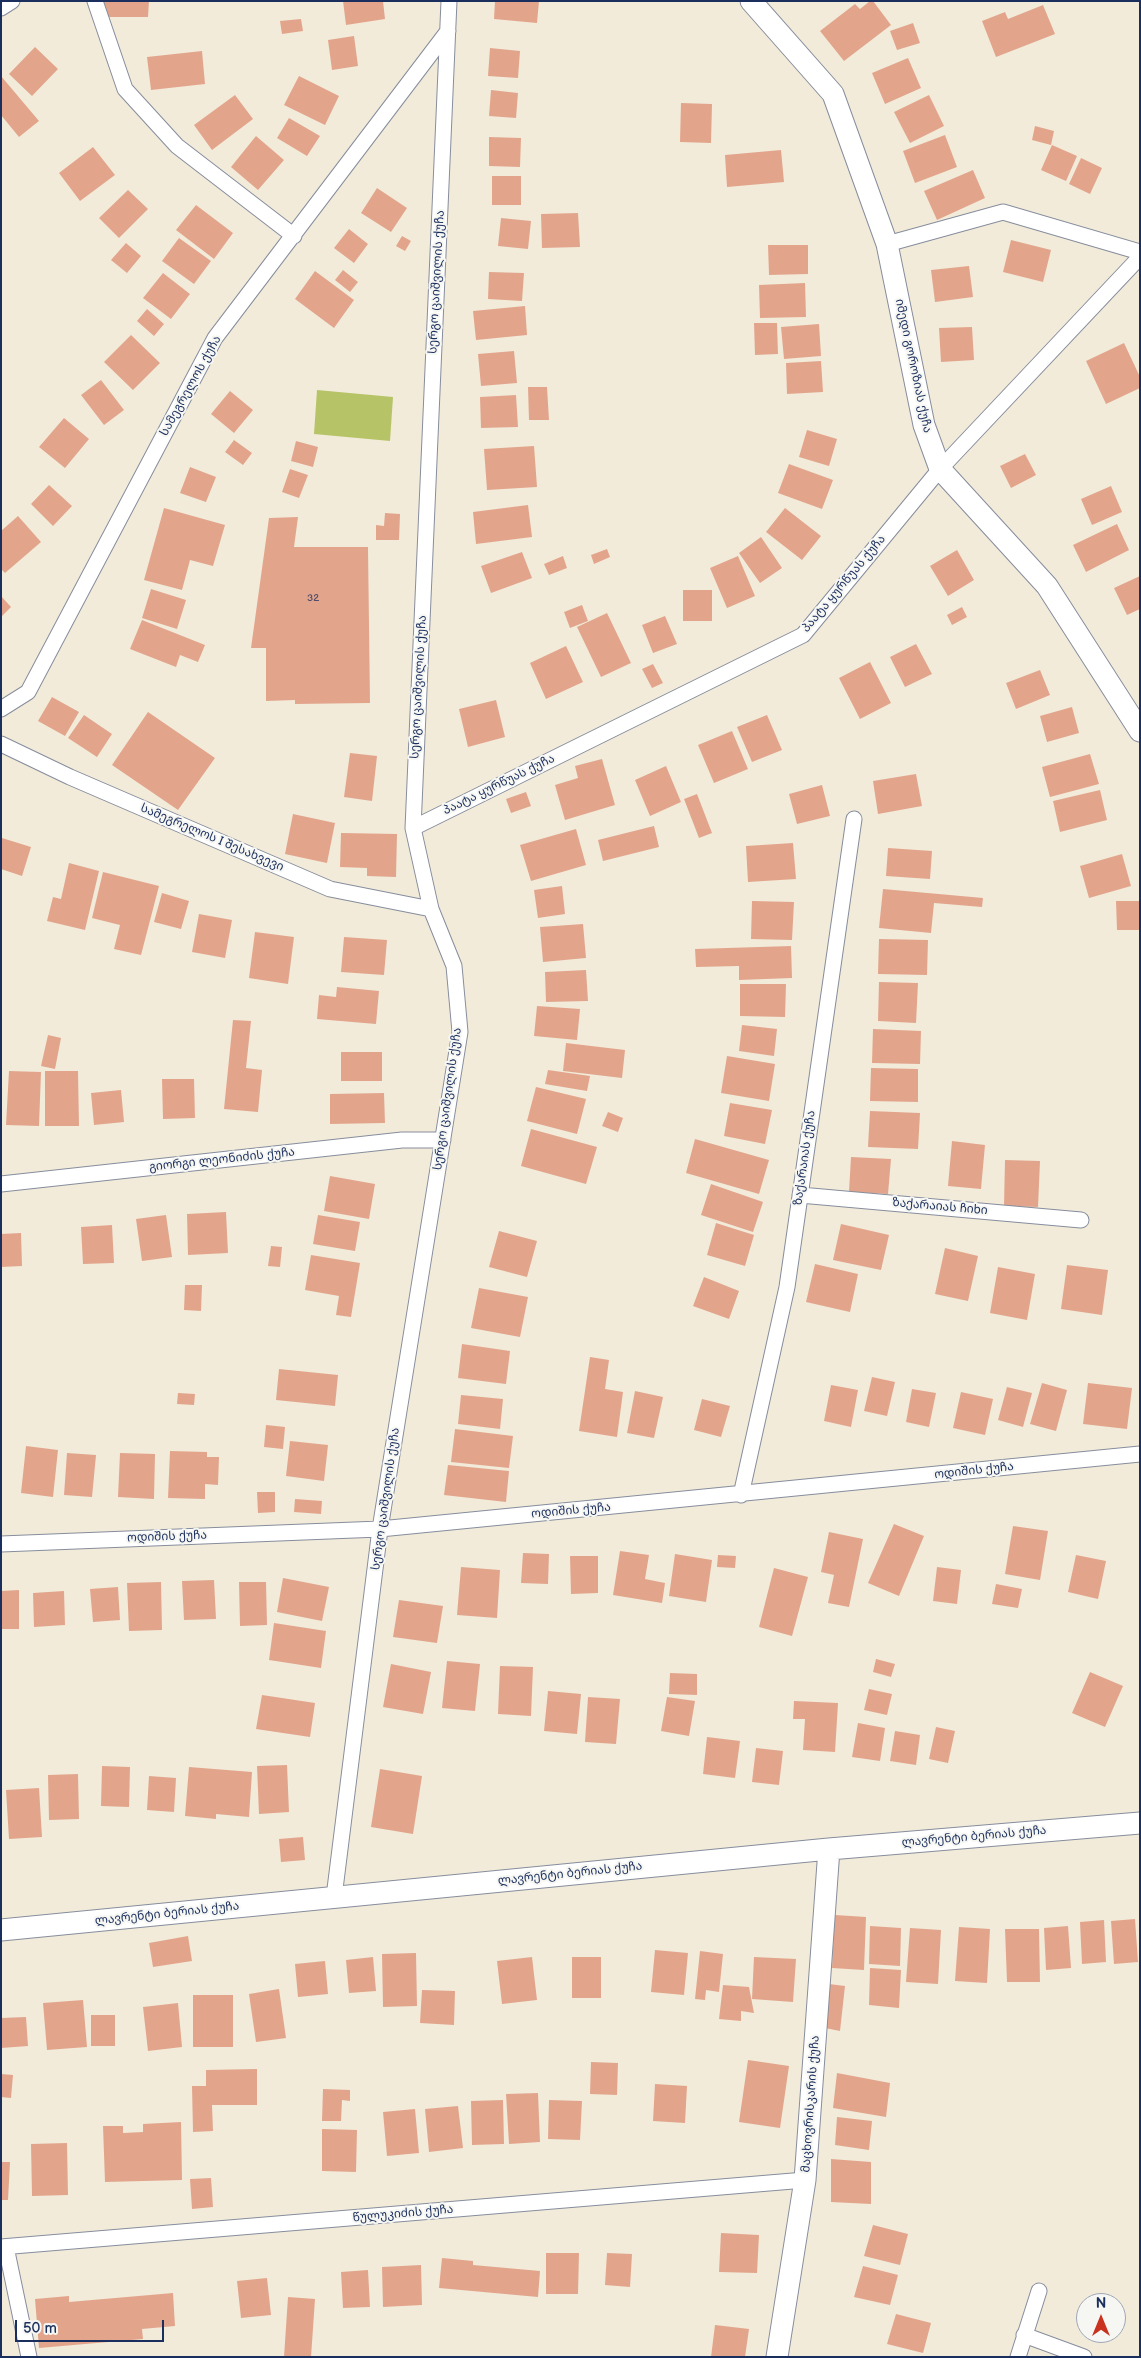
<!DOCTYPE html>
<meta charset="utf-8">
<style>
body{margin:0}
#map{position:relative;width:1141px;height:2358px;overflow:hidden;background:#f2ebda;font-family:"Balsamiq Sans",sans-serif}
canvas{display:block}
.frame{position:absolute;inset:0;border:2px solid #1b2f5e;pointer-events:none}
.north{position:absolute;left:1076px;top:2293px;width:50px;height:50px;box-sizing:border-box;background:#f6f6f2;border:1px solid #9ea6b7;border-radius:50%;rotate:0deg;font-size:14px;font-weight:700;line-height:20px;text-align:center;color:#1b2f5e}
.north::after{content:'';display:block;margin:auto;width:18px;height:22px;background:#c8321e;clip-path:polygon(50% 0,100% 100%,50% 72%,0 100%)}
.scale{position:absolute;left:15px;top:2320px;width:149px;height:22px;box-sizing:border-box;border:2px solid #1b2f5e;border-top:0;padding-left:6px;font-size:15px;line-height:18px;white-space:nowrap;color:#1b2f5e;-webkit-text-stroke:4px #f6f6f2;paint-order:stroke}
</style>
<div id="map">
<canvas width="1141" height="2358"></canvas>
<div class="frame"></div>
<div class="north">N</div>
<div class="scale">50 m</div>
</div>
<script>
const g = document.querySelector('canvas').getContext('2d');
g.lineJoin = 'round';
function fillPath(path, color) { g.fillStyle = color; g.fill(path, 'evenodd'); }
const shape = rows => new Path2D(rows.map(r => 'M' + r).join(''));
function stroke(path, color, width, dash) { g.strokeStyle = color; g.lineWidth = width; g.lineCap = dash ? 'butt' : 'round'; g.setLineDash(dash || []); g.stroke(path); }
function write(font, color, halo, rows, align = 'center') {
  g.font = font + ' "Balsamiq Sans","Noto Sans Georgian",sans-serif'; g.lineWidth = 4; g.setLineDash([]); g.textBaseline = 'middle'; g.strokeStyle = halo; g.fillStyle = color; for (const [text, x, y, turn = 0] of rows) {
    g.save(); g.translate(x, y); g.rotate((+turn || 0) * Math.PI / 180); g.textAlign = isNaN(turn) ? turn : align; if (halo) g.strokeText(text, 0, 0); g.fillText(text, 0, 0); g.restore();
  }
}
const green = shape([
 [317,390,393,397,390,441,314,434]
]);
const building = shape([
 [102,1,149,1,148,17,102,17],
 [343,1,383,1,385,19,346,25],
 [495,1,539,1,537,23,494,19],
 [870,1,873,1,891,25,844,61,820,31,855,4,860,9],
 [1043,5,1055,34,996,57,982,21,1005,12,1008,19],
 [301,19,303,31,282,34,280,21],
 [913,23,920,43,897,50,890,31],
 [354,36,358,66,332,70,328,40],
 [35,47,58,69,32,96,9,74],
 [490,48,520,51,518,78,488,76],
 [202,51,205,84,151,90,147,57],
 [908,58,921,88,885,104,872,73],
 [1,76,39,121,19,137,1,115],
 [299,76,339,96,325,125,284,105],
 [491,90,518,93,516,118,489,116],
 [235,95,253,119,212,150,194,125],
 [929,95,944,126,910,143,894,112],
 [681,103,712,104,711,143,680,142],
 [289,118,320,136,307,156,277,138],
 [1035,126,1054,131,1051,145,1032,140],
 [945,135,957,167,915,183,903,151],
 [256,136,284,160,258,190,231,167],
 [489,137,521,138,520,167,489,166],
 [1052,145,1077,156,1066,181,1041,170],
 [93,147,115,175,80,201,59,173],
 [781,150,784,182,727,187,725,155],
 [1081,158,1102,168,1090,194,1069,184],
 [973,170,985,198,937,220,924,191],
 [492,176,521,176,521,205,492,205],
 [377,188,407,208,391,232,361,213],
 [128,190,148,209,119,238,99,218],
 [196,205,233,233,214,259,176,230],
 [578,213,580,247,542,248,541,214],
 [501,218,531,221,528,249,498,246],
 [349,229,368,244,354,263,334,248],
 [402,236,411,241,405,251,396,246],
 [179,238,211,261,194,284,162,261],
 [1011,240,1051,250,1043,282,1003,272],
 [126,243,141,256,127,273,111,260],
 [768,245,808,245,808,274,769,275],
 [969,266,973,297,935,302,931,270],
 [343,270,358,282,350,292,335,280],
 [315,271,354,300,334,328,295,299],
 [489,272,524,273,522,301,488,299],
 [163,273,190,294,171,319,143,298],
 [805,283,806,317,760,318,759,285],
 [525,306,527,335,476,340,473,311],
 [147,309,164,324,154,336,137,321],
 [754,323,777,323,778,354,755,355],
 [819,324,821,356,784,359,781,327],
 [972,327,974,360,941,362,939,328],
 [131,335,160,363,133,390,104,362],
 [1124,343,1140,377,1140,388,1106,404,1086,361],
 [514,351,517,383,481,386,478,354],
 [821,361,823,392,787,394,786,363],
 [101,380,124,410,104,425,81,395],
 [528,387,547,387,549,420,529,420],
 [230,391,253,410,234,433,211,414],
 [516,395,518,427,481,428,480,397],
 [64,418,89,439,65,468,39,447],
 [807,430,837,439,829,466,799,457],
 [234,440,252,453,243,465,225,452],
 [296,441,318,447,313,467,291,461],
 [534,446,537,487,487,490,484,449],
 [1025,454,1036,475,1011,488,1000,466],
 [789,464,833,480,822,509,778,493],
 [190,467,216,477,206,502,180,493],
 [290,469,308,475,299,498,282,492],
 [49,485,72,506,53,526,31,504],
 [1111,486,1122,512,1092,525,1081,499],
 [528,505,532,537,476,544,473,512],
 [164,508,225,525,213,566,190,560,182,590,144,580],
 [785,508,821,536,802,560,766,532],
 [385,513,400,514,399,540,376,540,376,525,384,526],
 [18,516,41,542,5,573,1,569,1,531],
 [298,517,294,547,368,547,370,703,295,704,295,700,266,701,266,648,251,648,269,518],
 [1117,524,1129,550,1086,572,1073,545],
 [761,537,782,568,760,583,739,553],
 [607,549,610,557,594,564,591,555],
 [957,550,974,580,948,596,930,566],
 [522,552,532,578,491,593,481,566],
 [563,556,567,568,549,575,544,564],
 [738,556,755,596,727,608,710,568],
 [1140,576,1140,609,1127,615,1114,588],
 [151,589,186,600,177,629,142,618],
 [683,590,712,590,712,621,683,621],
 [1,596,11,607,1,617],
 [582,605,588,621,570,628,564,612],
 [962,607,967,617,952,625,947,615],
 [607,613,631,663,601,677,577,627],
 [665,616,677,644,653,653,642,625],
 [142,620,205,645,198,662,180,655,176,667,130,649],
 [916,644,932,674,905,687,890,657],
 [566,646,583,682,546,699,530,663],
 [870,662,891,703,860,719,839,678],
 [653,664,663,683,652,688,642,669],
 [1040,670,1050,695,1016,709,1006,683],
 [52,697,79,712,65,736,38,721],
 [496,700,505,737,468,747,459,709],
 [1072,707,1079,733,1047,742,1040,716],
 [148,712,215,758,178,810,112,765],
 [84,715,112,734,97,757,68,738],
 [767,715,782,750,752,762,737,727],
 [732,731,748,769,714,783,698,745],
 [350,753,377,756,372,801,344,797],
 [1090,754,1099,784,1050,797,1042,767],
 [602,759,615,805,565,820,555,785,578,778,575,766],
 [666,766,681,802,650,816,635,780],
 [916,774,922,806,878,814,873,781],
 [822,785,830,816,797,824,789,794],
 [1100,790,1107,820,1060,832,1053,801],
 [526,792,531,806,511,813,506,799],
 [697,794,712,833,699,838,684,799],
 [293,814,335,823,327,863,285,854],
 [654,826,659,847,603,861,598,840],
 [576,829,586,865,531,881,520,845],
 [341,833,397,834,396,877,367,876,367,868,340,867],
 [2,838,31,847,22,876,1,869],
 [793,843,796,879,748,882,746,846],
 [888,848,932,851,930,879,886,876],
 [1122,854,1131,886,1089,898,1080,866],
 [69,863,99,871,85,930,47,921,53,897,61,899],
 [103,872,159,886,141,955,114,949,120,925,92,918],
 [562,886,565,914,538,918,534,890],
 [883,889,983,898,982,907,934,903,931,933,879,928],
 [162,893,189,901,181,929,154,922],
 [752,901,794,902,792,940,751,939],
 [1116,901,1140,901,1140,930,1117,930],
 [199,914,232,920,225,958,192,952],
 [583,924,586,958,543,962,540,927],
 [255,932,294,937,288,984,249,978],
 [344,937,387,940,384,975,341,972],
 [879,939,928,940,927,975,878,974],
 [791,946,792,978,739,980,739,966,696,967,695,949],
 [586,970,588,1001,546,1002,545,972],
 [879,982,918,983,916,1023,878,1021],
 [740,984,786,984,785,1017,740,1016],
 [337,987,379,991,376,1024,317,1019,319,995,336,997],
 [537,1006,580,1009,577,1040,534,1036],
 [233,1020,251,1021,246,1068,262,1070,258,1112,224,1109],
 [742,1025,777,1029,774,1056,739,1051],
 [873,1029,921,1031,920,1064,872,1063],
 [48,1035,61,1038,55,1069,41,1066],
 [566,1043,625,1050,622,1078,563,1071],
 [341,1052,382,1052,382,1081,341,1081],
 [727,1056,775,1064,769,1101,721,1093],
 [871,1068,918,1069,918,1102,870,1101],
 [548,1070,590,1076,587,1091,545,1084],
 [9,1071,41,1072,39,1126,6,1125],
 [45,1071,78,1071,79,1126,45,1126],
 [162,1079,194,1079,195,1118,163,1119],
 [536,1087,586,1099,577,1134,527,1121],
 [121,1090,124,1122,94,1125,91,1093],
 [384,1093,385,1123,330,1124,330,1094],
 [730,1103,772,1110,765,1144,724,1136],
 [870,1111,920,1113,918,1149,868,1147],
 [608,1112,623,1118,618,1132,602,1126],
 [531,1129,597,1147,586,1184,521,1166],
 [695,1139,769,1160,759,1194,686,1173],
 [952,1141,985,1145,981,1189,948,1186],
 [851,1157,891,1159,888,1194,849,1192],
 [1005,1160,1040,1161,1038,1207,1004,1206],
 [330,1176,375,1184,369,1219,324,1211],
 [711,1184,763,1202,753,1232,701,1215],
 [226,1212,228,1253,188,1255,187,1214],
 [166,1215,172,1257,142,1261,136,1219],
 [318,1215,360,1222,355,1251,313,1244],
 [716,1223,754,1235,745,1266,707,1255],
 [841,1224,889,1235,881,1270,833,1260],
 [112,1225,114,1263,83,1264,81,1227],
 [499,1231,537,1241,527,1277,489,1267],
 [21,1233,22,1266,1,1267,1,1234],
 [271,1246,282,1247,280,1267,268,1266],
 [945,1248,978,1256,968,1301,935,1294],
 [311,1255,360,1263,351,1317,336,1315,339,1296,305,1290],
 [815,1264,858,1274,850,1312,806,1302],
 [1067,1265,1108,1270,1102,1315,1061,1309],
 [998,1267,1035,1274,1027,1320,990,1313],
 [704,1277,739,1291,729,1319,693,1306],
 [185,1285,202,1285,201,1311,184,1310],
 [479,1288,528,1297,520,1337,471,1328],
 [462,1344,510,1351,506,1384,458,1378],
 [590,1357,609,1360,605,1389,623,1392,617,1437,579,1431],
 [279,1369,338,1375,335,1406,276,1400],
 [872,1377,895,1382,887,1416,864,1411],
 [1042,1383,1067,1390,1056,1431,1030,1424],
 [1088,1383,1132,1388,1127,1429,1083,1424],
 [831,1385,858,1390,851,1427,824,1421],
 [1007,1387,1032,1393,1023,1427,998,1420],
 [912,1389,936,1393,929,1427,906,1422],
 [635,1391,663,1397,654,1438,627,1433],
 [961,1392,993,1399,985,1435,953,1428],
 [178,1393,195,1394,194,1405,177,1404],
 [461,1395,503,1399,500,1429,458,1424],
 [702,1399,730,1406,721,1437,694,1430],
 [266,1425,285,1427,283,1449,264,1447],
 [455,1429,513,1436,509,1468,451,1462],
 [290,1441,328,1445,324,1481,286,1476],
 [26,1446,58,1450,53,1497,21,1493],
 [170,1451,207,1452,207,1457,219,1457,218,1485,205,1484,205,1499,168,1498],
 [67,1453,96,1455,92,1497,64,1495],
 [120,1453,155,1454,154,1499,118,1497],
 [448,1465,509,1471,506,1502,444,1495],
 [257,1492,275,1492,275,1512,258,1513],
 [295,1499,322,1501,321,1514,294,1512],
 [894,1524,924,1536,899,1596,868,1583],
 [1013,1526,1048,1531,1040,1580,1005,1574],
 [829,1532,863,1539,849,1607,828,1603,834,1575,821,1572],
 [620,1551,649,1555,645,1579,665,1583,662,1603,613,1595],
 [523,1553,549,1554,548,1584,521,1583],
 [675,1554,712,1560,706,1602,669,1596],
 [718,1555,736,1556,735,1568,717,1567],
 [1076,1555,1106,1561,1098,1599,1068,1592],
 [570,1556,598,1556,598,1593,571,1594],
 [461,1567,500,1570,497,1618,457,1615],
 [937,1567,961,1570,957,1604,933,1601],
 [774,1568,808,1577,792,1636,759,1627],
 [283,1578,329,1587,322,1621,277,1612],
 [214,1580,216,1619,184,1620,182,1581],
 [161,1582,162,1630,129,1631,127,1583],
 [239,1582,266,1582,267,1625,240,1626],
 [996,1584,1022,1589,1018,1608,992,1604],
 [118,1587,120,1620,93,1622,90,1589],
 [19,1590,19,1629,1,1629,1,1591],
 [64,1591,65,1625,34,1627,33,1593],
 [399,1600,443,1606,437,1643,393,1637],
 [274,1623,326,1631,321,1668,269,1660],
 [876,1659,895,1664,891,1677,873,1672],
 [447,1661,480,1664,475,1711,442,1708],
 [391,1664,431,1672,423,1714,383,1707],
 [500,1666,533,1667,531,1716,498,1714],
 [1090,1672,1123,1686,1105,1727,1072,1713],
 [670,1673,697,1674,697,1695,669,1694],
 [869,1689,892,1694,887,1715,864,1710],
 [548,1691,581,1694,577,1734,544,1731],
 [262,1695,315,1703,310,1737,256,1729],
 [588,1697,620,1699,616,1744,585,1742],
 [667,1697,695,1701,689,1736,661,1731],
 [794,1701,838,1703,835,1752,803,1750,805,1719,793,1719],
 [858,1723,885,1728,880,1761,852,1757],
 [936,1727,955,1731,948,1763,929,1759],
 [895,1731,920,1735,916,1765,890,1761],
 [707,1737,740,1741,735,1778,703,1774],
 [756,1748,783,1751,779,1785,752,1782],
 [287,1765,289,1812,259,1814,257,1766],
 [102,1766,130,1767,129,1807,101,1806],
 [189,1767,252,1772,249,1817,216,1814,216,1819,185,1816],
 [380,1769,422,1776,413,1834,371,1827],
 [78,1774,79,1819,49,1820,48,1775],
 [149,1776,176,1778,174,1812,147,1810],
 [39,1788,42,1837,9,1839,6,1790],
 [303,1837,305,1860,281,1862,279,1839],
 [835,1915,866,1917,864,1970,832,1968],
 [1135,1919,1138,1962,1114,1964,1111,1921],
 [1104,1920,1106,1962,1082,1964,1080,1922],
 [870,1926,901,1928,900,1966,869,1964],
 [1068,1926,1071,1968,1046,1970,1044,1928],
 [959,1927,990,1929,987,1983,955,1981],
 [910,1928,941,1930,938,1984,906,1982],
 [1005,1929,1039,1929,1040,1982,1007,1982],
 [188,1936,192,1961,153,1967,149,1943],
 [655,1950,688,1953,684,1995,651,1992],
 [700,1951,723,1954,719,1992,706,1990,705,2000,695,1999],
 [416,1953,417,2006,383,2007,382,1954],
 [373,1957,376,1991,349,1993,346,1960],
 [532,1957,537,2000,502,2004,497,1961],
 [572,1957,601,1957,601,1998,572,1998],
 [754,1957,796,1959,793,2002,752,1999],
 [325,1961,328,1994,298,1997,295,1964],
 [870,1968,901,1970,899,2008,869,2005],
 [829,1984,845,1986,840,2031,825,2028],
 [723,1985,749,1987,754,2013,741,2011,741,2021,719,2019],
 [279,1989,286,2038,256,2042,249,1994],
 [422,1990,455,1991,454,2025,420,2023],
 [193,1995,233,1995,233,2047,193,2047],
 [83,2000,87,2047,47,2050,43,2003],
 [178,2003,182,2047,148,2051,143,2007],
 [91,2015,115,2015,115,2046,91,2046],
 [26,2017,28,2046,1,2048,1,2018],
 [748,2060,789,2066,780,2128,739,2122],
 [591,2062,618,2063,617,2095,590,2094],
 [257,2069,257,2105,212,2105,213,2131,193,2132,192,2086,206,2086,206,2070],
 [837,2073,890,2083,886,2117,833,2108],
 [1,2074,13,2075,11,2098,1,2097],
 [655,2084,687,2086,685,2123,653,2121],
 [323,2089,350,2090,350,2101,342,2100,341,2121,322,2121],
 [538,2093,540,2142,509,2144,506,2094],
 [503,2100,504,2144,472,2145,471,2101],
 [549,2100,582,2101,580,2140,548,2139],
 [458,2106,463,2148,429,2152,425,2109],
 [415,2109,419,2153,387,2156,383,2112],
 [837,2117,872,2121,869,2150,835,2145],
 [181,2122,182,2180,105,2182,103,2126,123,2126,123,2133,143,2132,143,2124],
 [322,2129,357,2130,356,2172,322,2171],
 [67,2143,68,2195,32,2196,31,2144],
 [831,2159,871,2162,871,2204,831,2202],
 [1,2162,10,2162,8,2200,1,2200],
 [211,2178,213,2207,192,2209,190,2179],
 [873,2225,908,2234,900,2265,864,2256],
 [721,2233,759,2235,757,2273,719,2272],
 [546,2253,579,2253,578,2294,546,2294],
 [607,2253,632,2254,630,2287,605,2285],
 [442,2258,473,2261,473,2265,540,2271,538,2297,439,2288],
 [421,2265,422,2305,383,2307,382,2267],
 [863,2266,898,2275,890,2305,854,2297],
 [368,2270,370,2307,343,2308,341,2272],
 [267,2278,271,2315,241,2318,237,2281],
 [173,2293,175,2326,142,2329,143,2339,39,2348,35,2299,69,2296,69,2302],
 [288,2297,315,2299,311,2357,284,2357],
 [896,2314,931,2323,923,2353,887,2344],
 [715,2325,749,2329,745,2357,711,2357]
]);
const street = shape([
 [95,1,125,89,177,146,294,236],
 [1,8,12,1],
 [887,244,1003,212,1140,252],
 [1,709,28,692,215,338,448,31],
 [1,744,70,777,330,889,431,909],
 [413,828,803,635,940,469,1140,257],
 [1,1184,402,1140,443,1140],
 [800,1195,1081,1220],
 [741,1495,787,1287,854,819],
 [1,1544,380,1529,1140,1454],
 [334,1897,380,1529,460,1032,454,966,431,909,413,828,449,1],
 [1,2247,805,2180],
 [6,2247,29,2357],
 [1024,2335,1084,2357],
 [1018,2357,1039,2291]
]);
const secondary = shape([
 [751,1,833,94,887,244,924,425,940,469,1047,586,1140,731],
 [1,1930,829,1849,1140,1823],
 [777,2357,805,2180,829,1849]
]);
const numberNames = [
 ["32",313,598]
];
const streetNames = [
 ["სერგო ცაიშვილის ქუჩა",437,282,-87],
 ["იმედი გოროზიას ქუჩა",913,366,78],
 ["სამეგრელოს ქუჩა",191,386,-61],
 ["პაატა ყურწუას ქუჩა",844,584,-50],
 ["სერგო ცაიშვილის ქუჩა",419,687,-87],
 ["პაატა ყურწუას ქუჩა",499,785,-26],
 ["სამეგრელოს I შესახვევი",212,838,23],
 ["სერგო ცაიშვილის ქუჩა",448,1099,-82],
 ["ზაქარაიას ქუჩა",805,1158,-82],
 ["გიორგი ლეონიძის ქუჩა",222,1160,-6],
 ["ზაქარაიას ჩიხი",940,1207,5],
 ["ოდიშის ქუჩა",974,1471,-6],
 ["სერგო ცაიშვილის ქუჩა",386,1499,-82],
 ["ოდიშის ქუჩა",571,1511,-5],
 ["ოდიშის ქუჩა",167,1537,-2],
 ["ლავრენტი ბერიას ქუჩა",974,1837,-5],
 ["ლავრენტი ბერიას ქუჩა",570,1874,-6],
 ["ლავრენტი ბერიას ქუჩა",167,1914,-6],
 ["მაცხოვრისკარის ქუჩა",811,2104,-86],
 ["წულუკიძის ქუჩა",403,2214,-5]
];
fillPath(green, '#b6c467');
fillPath(building, '#e2a58c');
stroke(street, '#868d9c', 17);
stroke(secondary, '#868d9c', 23);
stroke(street, '#fff', 15);
stroke(secondary, '#fff', 21);
write('10px', '#4d4c6a', null, numberNames);
write('12px', '#1b2f5e', '#f6f6f2', streetNames);
</script>
